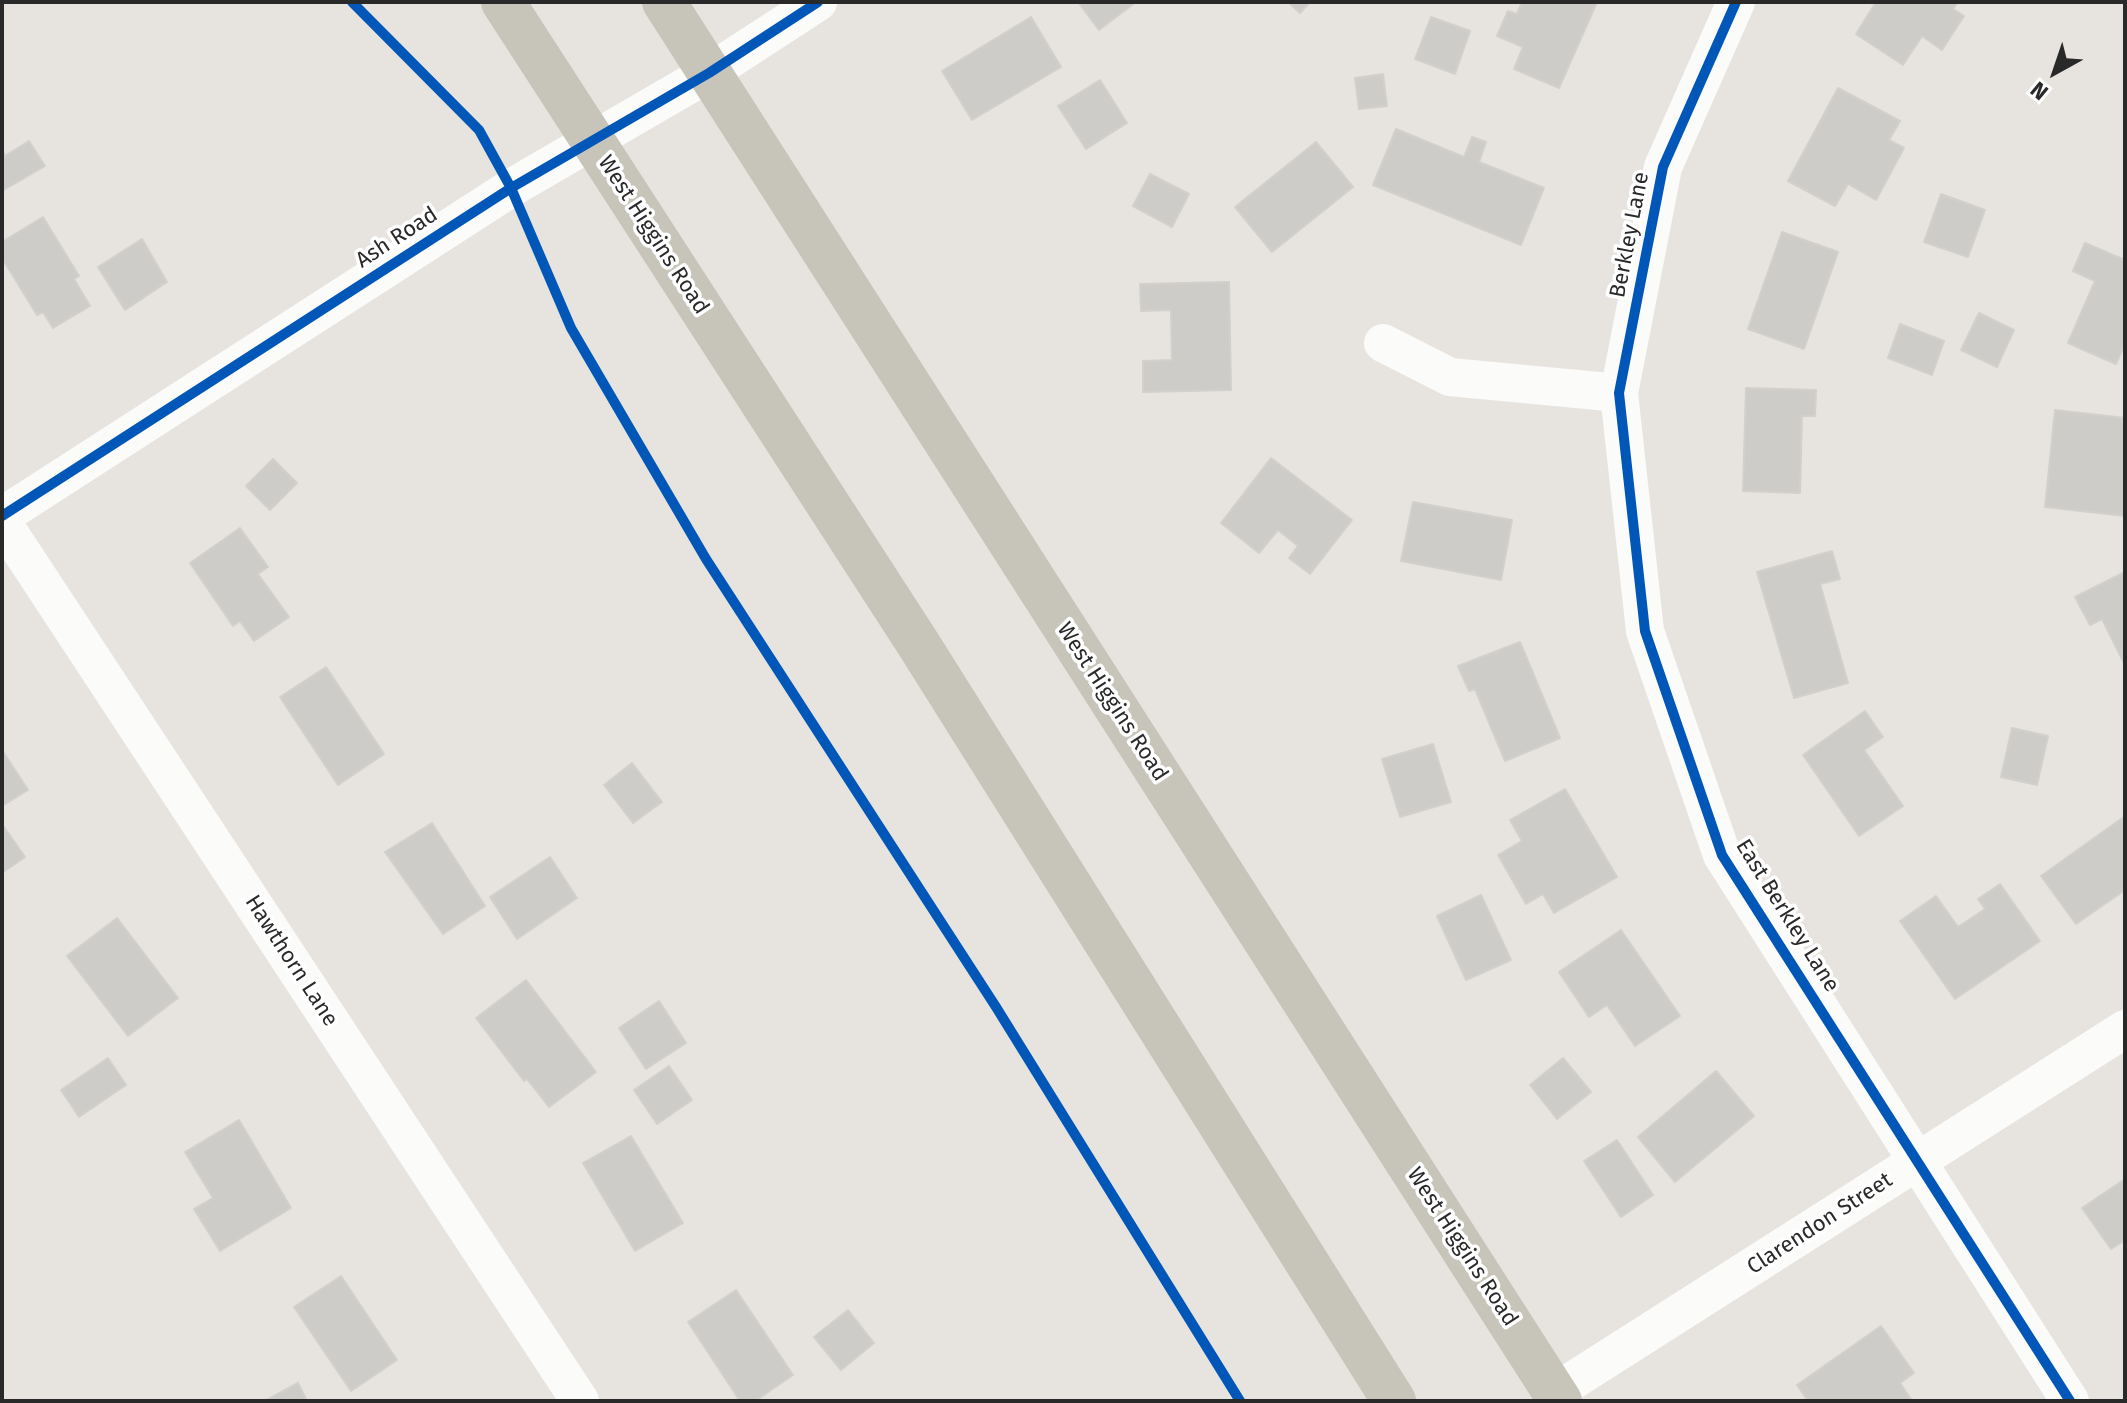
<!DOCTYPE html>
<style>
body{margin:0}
#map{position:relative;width:2127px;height:1403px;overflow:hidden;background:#e7e4e0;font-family:"Fira Sans",sans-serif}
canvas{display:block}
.frame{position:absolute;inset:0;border:4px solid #292929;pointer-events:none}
.north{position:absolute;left:2015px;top:32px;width:80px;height:80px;-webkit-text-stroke:6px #fff;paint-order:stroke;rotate:220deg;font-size:22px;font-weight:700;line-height:32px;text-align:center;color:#292929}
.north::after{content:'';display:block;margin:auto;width:28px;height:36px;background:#292929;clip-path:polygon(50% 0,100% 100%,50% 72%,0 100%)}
</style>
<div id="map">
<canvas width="2127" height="1403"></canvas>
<div class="frame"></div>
<div class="north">N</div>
</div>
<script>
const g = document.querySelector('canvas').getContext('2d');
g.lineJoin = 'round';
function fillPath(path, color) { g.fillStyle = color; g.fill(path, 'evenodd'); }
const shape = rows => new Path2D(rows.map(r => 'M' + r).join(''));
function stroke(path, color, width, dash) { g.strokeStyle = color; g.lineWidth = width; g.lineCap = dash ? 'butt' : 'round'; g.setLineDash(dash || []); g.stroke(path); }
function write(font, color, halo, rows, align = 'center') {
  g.font = font + ' "Fira Sans",sans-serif'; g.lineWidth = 7; g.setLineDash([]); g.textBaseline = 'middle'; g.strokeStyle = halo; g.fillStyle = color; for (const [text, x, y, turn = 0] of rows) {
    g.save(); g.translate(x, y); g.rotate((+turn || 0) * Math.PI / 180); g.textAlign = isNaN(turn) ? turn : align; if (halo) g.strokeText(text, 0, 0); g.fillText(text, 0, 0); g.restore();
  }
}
const building = shape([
 [1078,2,1136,2,1099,30,1078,2],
 [1288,2,1310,2,1300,13,1288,2],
 [1522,2,1597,2,1559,88,1514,69,1523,47,1497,36,1508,11,1517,14,1522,2],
 [1876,2,1958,2,1953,9,1964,16,1942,50,1922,36,1903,65,1856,34,1876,2],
 [1031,17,1061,67,972,120,942,71,1031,17],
 [1431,17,1470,31,1455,74,1415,59,1431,17],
 [1383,74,1387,106,1359,109,1355,78,1383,74],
 [1100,80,1127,123,1086,149,1058,106,1100,80],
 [1838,88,1900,121,1889,140,1904,148,1876,200,1848,184,1835,206,1788,181,1838,88],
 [1396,129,1464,157,1472,137,1486,142,1479,162,1544,188,1521,245,1373,185,1396,129],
 [29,141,45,166,2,191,2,150,5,156,29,141],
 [1316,142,1353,187,1272,252,1235,207,1316,142],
 [1150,174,1189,194,1172,227,1133,206,1150,174],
 [1941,194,1985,210,1968,257,1924,242,1941,194],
 [43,217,79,276,74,279,90,306,53,328,43,312,37,315,2,258,2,242,43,217],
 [1782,232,1838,252,1804,349,1748,329,1782,232],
 [142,239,167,282,125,310,98,267,142,239],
 [2085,243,2125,260,2125,344,2116,364,2068,343,2095,281,2073,271,2085,243],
 [1229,282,1231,390,1143,392,1143,361,1172,360,1171,310,1141,311,1140,284,1229,282],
 [1979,313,2014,330,1997,367,1961,350,1979,313],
 [1900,324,1944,341,1932,375,1888,358,1900,324],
 [1746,388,1816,390,1815,416,1802,416,1800,493,1743,491,1746,388],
 [2055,410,2125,418,2125,516,2045,507,2055,410],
 [1271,458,1352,520,1310,574,1289,558,1298,546,1278,530,1259,553,1221,523,1271,458],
 [273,459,297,483,270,510,246,486,273,459],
 [1413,502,1512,520,1501,580,1401,561,1413,502],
 [240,528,268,567,258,574,289,617,254,641,240,621,233,626,190,563,240,528],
 [1832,551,1840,579,1820,584,1848,683,1794,698,1757,572,1832,551],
 [2125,572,2125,665,2102,619,2090,625,2075,597,2125,572],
 [1520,642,1560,738,1505,761,1475,689,1469,691,1458,666,1520,642],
 [326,667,384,754,338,785,280,697,326,667],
 [1865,711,1883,737,1864,750,1903,806,1859,836,1803,755,1865,711],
 [2012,728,2048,736,2037,785,2001,777,2012,728],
 [1433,744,1451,802,1400,817,1382,759,1433,744],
 [2,750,28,790,2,806,2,750],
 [632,763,662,802,633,823,604,785,632,763],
 [1565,789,1617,877,1554,913,1543,894,1526,904,1498,855,1522,841,1510,820,1565,789],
 [2125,816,2125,890,2076,924,2041,876,2125,816],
 [432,823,485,906,443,934,385,852,432,823],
 [2,824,25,857,2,873,2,824],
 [550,857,577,898,517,939,490,897,550,857],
 [2000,884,2040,941,1955,999,1900,921,1936,896,1958,927,1985,909,1978,899,2000,884],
 [1481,895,1511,960,1466,980,1437,916,1481,895],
 [117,918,178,998,128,1036,67,956,117,918],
 [1621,930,1680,1016,1635,1046,1607,1005,1589,1017,1559,972,1621,930],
 [526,980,596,1072,549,1107,527,1079,524,1081,476,1018,526,980],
 [659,1001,686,1043,646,1069,619,1028,659,1001],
 [108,1058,126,1085,79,1117,61,1090,108,1058],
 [1563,1058,1591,1092,1557,1119,1530,1085,1563,1058],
 [669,1066,692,1100,657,1124,634,1090,669,1066],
 [1716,1071,1754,1116,1675,1182,1638,1137,1716,1071],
 [239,1120,291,1208,220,1251,194,1209,213,1198,185,1152,239,1120],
 [631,1136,683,1223,635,1251,583,1163,631,1136],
 [1617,1140,1653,1195,1621,1217,1584,1161,1617,1140],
 [2125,1179,2125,1240,2111,1249,2082,1208,2125,1179],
 [341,1276,397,1360,351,1391,294,1307,341,1276],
 [736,1290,793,1375,755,1401,740,1401,688,1322,736,1290],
 [848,1310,874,1343,841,1370,814,1337,848,1310],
 [1881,1326,1914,1373,1900,1383,1912,1401,1808,1401,1797,1385,1881,1326],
 [298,1383,307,1401,265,1401,298,1383]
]);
const street = shape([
 [1736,2,1663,167,1619,393,1645,631,1722,855,2070,1401],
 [1383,343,1450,377,1619,393],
 [2,516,511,188,709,73,818,2],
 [2,522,580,1401],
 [1555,1392,2125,1029]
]);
const primary = shape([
 [503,2,919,645,1394,1401],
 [664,2,1560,1401]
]);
const cycleway = shape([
 [352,2,479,130,511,188,571,328,706,559,996,1007,1240,1401],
 [1736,2,1663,167,1619,393,1645,631,1722,855,2070,1401],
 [2,516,511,188,709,73,818,2]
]);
const streetNames = [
 ["West Higgins Road",653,235,57],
 ["Berkley Lane",1630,235,-79],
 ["Ash Road",397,238,-33],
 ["West Higgins Road",1112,702,57],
 ["East Berkley Lane",1787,916,58],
 ["Hawthorn Lane",291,961,57],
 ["Clarendon Street",1820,1224,-33],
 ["West Higgins Road",1462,1247,57]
];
fillPath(building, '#ceccc9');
stroke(building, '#d2d0cc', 2);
stroke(street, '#fbfbfa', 38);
stroke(primary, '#c7c4ba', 44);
stroke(cycleway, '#0057b8', 10);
write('22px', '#292929', '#fff', streetNames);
</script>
